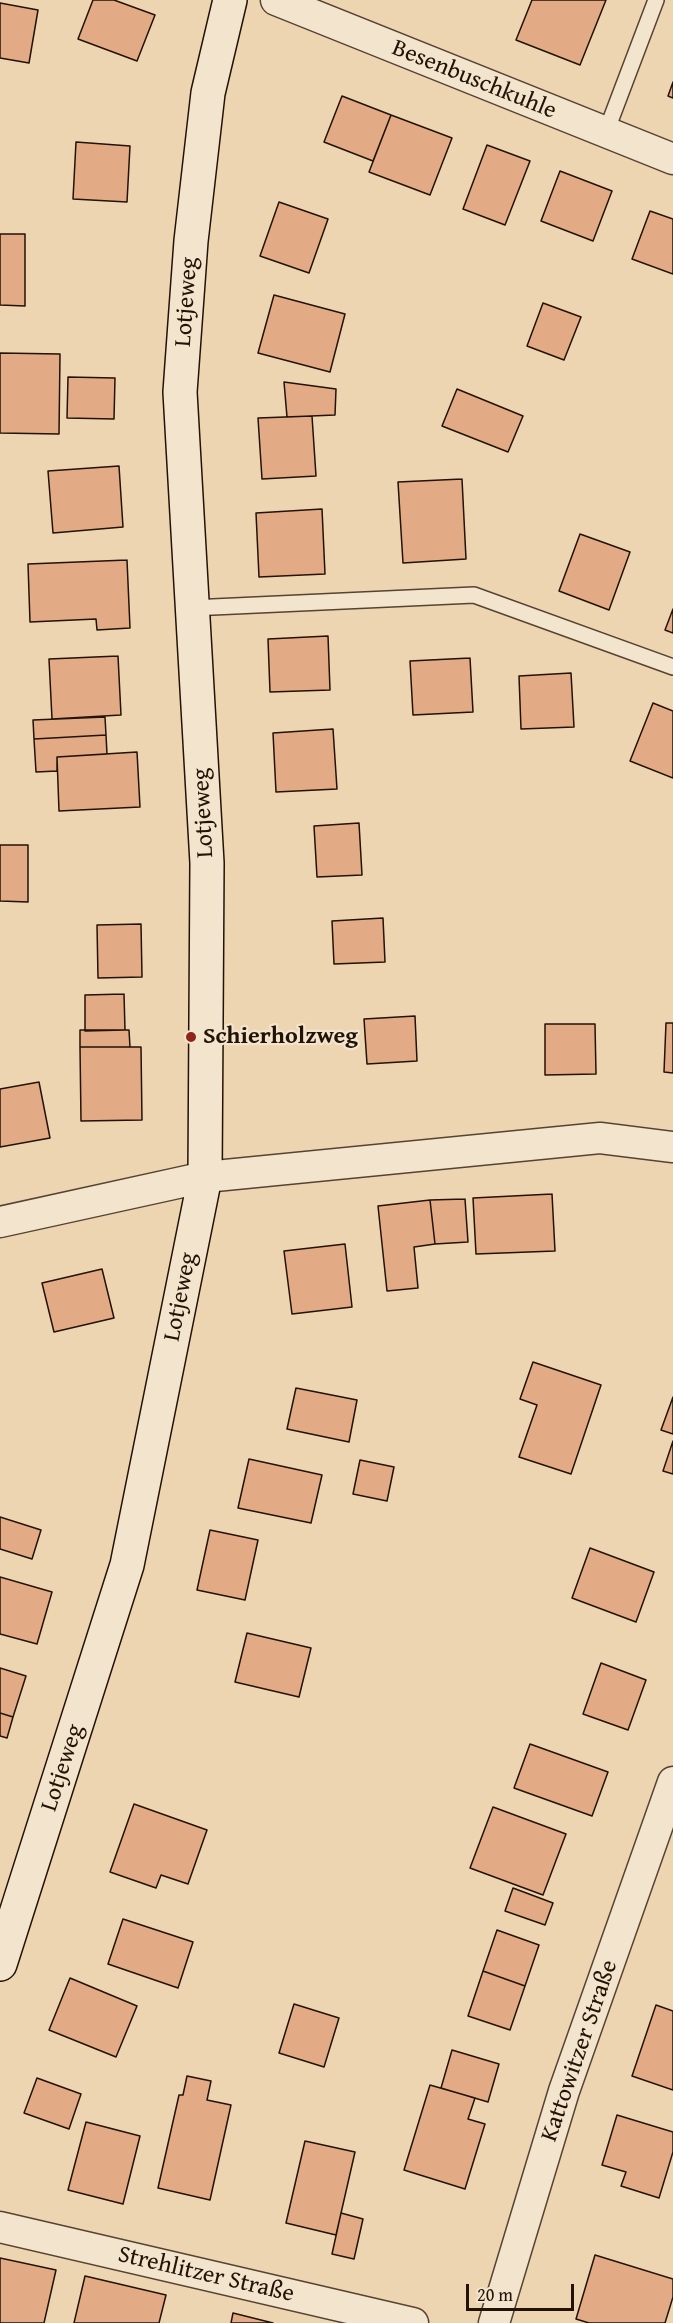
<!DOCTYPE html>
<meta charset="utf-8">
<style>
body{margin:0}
#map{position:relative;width:673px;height:2323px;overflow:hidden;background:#edd5b2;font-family:"Gentium Book Plus",serif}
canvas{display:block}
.scale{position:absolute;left:466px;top:2284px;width:108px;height:27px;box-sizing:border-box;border:3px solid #231206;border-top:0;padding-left:8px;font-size:18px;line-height:21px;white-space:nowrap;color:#231206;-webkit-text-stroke:4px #f3e4cd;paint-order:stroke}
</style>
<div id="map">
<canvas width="673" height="2323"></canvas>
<div class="scale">20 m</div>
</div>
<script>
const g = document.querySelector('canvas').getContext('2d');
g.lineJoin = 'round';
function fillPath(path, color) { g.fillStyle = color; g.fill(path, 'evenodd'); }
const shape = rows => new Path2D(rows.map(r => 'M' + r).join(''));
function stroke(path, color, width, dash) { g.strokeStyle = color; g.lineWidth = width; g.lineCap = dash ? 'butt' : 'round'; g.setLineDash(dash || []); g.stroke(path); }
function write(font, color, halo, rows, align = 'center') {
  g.font = font + ' "Gentium Book Plus",serif'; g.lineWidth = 4.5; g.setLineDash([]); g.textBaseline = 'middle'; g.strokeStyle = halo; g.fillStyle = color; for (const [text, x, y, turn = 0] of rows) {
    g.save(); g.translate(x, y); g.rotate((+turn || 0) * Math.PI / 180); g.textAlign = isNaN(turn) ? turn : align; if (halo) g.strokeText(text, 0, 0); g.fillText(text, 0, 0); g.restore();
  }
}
const building = shape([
 [93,0,114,0,155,15,137,61,78,39,93,0],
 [532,0,606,0,580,65,516,40,532,0],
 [0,3,38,10,29,63,0,58,0,3],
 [673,82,673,98,668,96,673,82],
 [342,96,391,115,373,161,324,142,342,96],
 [391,115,452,138,430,195,369,172,391,115],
 [76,142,130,146,127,202,73,199,76,142],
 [487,145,530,161,505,225,463,209,487,145],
 [560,171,612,191,593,241,541,221,560,171],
 [279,202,328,219,309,273,260,256,279,202],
 [650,211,673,219,673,274,632,259,650,211],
 [0,234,25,234,25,306,0,305,0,234],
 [274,295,345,314,330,372,258,353,274,295],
 [543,303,581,317,564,360,527,346,543,303],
 [0,353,60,354,59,434,0,433,0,353],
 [68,377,115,378,114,419,67,418,68,377],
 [284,382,336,389,335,415,287,417,284,382],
 [457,389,523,416,508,452,442,426,457,389],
 [312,416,316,476,262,479,258,418,312,416],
 [119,466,123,527,53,533,48,471,119,466],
 [462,479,466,559,403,563,398,482,462,479],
 [322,509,325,574,259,577,256,513,322,509],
 [580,534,630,552,609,610,559,591,580,534],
 [127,560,130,628,97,630,96,619,30,622,28,564,127,560],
 [673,609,673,633,665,630,673,609],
 [328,636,330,690,270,692,268,639,328,636],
 [118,656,121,715,52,719,49,659,118,656],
 [470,658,473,712,413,715,410,661,470,658],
 [571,673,574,727,521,729,519,676,571,673],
 [653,703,673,711,673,778,630,761,653,703],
 [105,717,106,735,34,739,33,720,105,717],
 [333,729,337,789,276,792,273,733,333,729],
 [106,735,107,754,57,757,57,771,36,772,34,739,106,735],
 [137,752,140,807,59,811,57,757,137,752],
 [359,823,362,875,317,877,314,826,359,823],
 [0,845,28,845,28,902,0,901,0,845],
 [383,918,385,962,334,964,332,921,383,918],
 [141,924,142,977,98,978,97,925,141,924],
 [124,994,125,1030,85,1031,85,995,124,994],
 [415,1016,417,1061,367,1064,364,1019,415,1016],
 [666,1023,673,1023,673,1073,664,1072,666,1023],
 [545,1024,595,1024,596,1074,545,1075,545,1024],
 [80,1030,129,1030,130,1047,80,1047,80,1030],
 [80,1047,141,1047,142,1120,81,1121,80,1047],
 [39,1082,50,1138,0,1147,0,1089,39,1082],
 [552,1194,555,1251,476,1254,473,1198,552,1194],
 [465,1199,468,1242,435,1244,430,1200,465,1199],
 [430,1200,435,1244,414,1247,418,1288,387,1291,378,1206,430,1200],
 [345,1244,352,1307,292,1314,284,1251,345,1244],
 [102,1269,114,1318,54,1332,42,1283,102,1269],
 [533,1362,601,1385,571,1474,519,1457,537,1405,520,1399,533,1362],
 [296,1388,357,1400,349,1442,287,1429,296,1388],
 [673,1397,673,1434,661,1430,673,1397],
 [673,1441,673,1474,663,1471,673,1441],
 [249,1459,322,1475,311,1523,238,1508,249,1459],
 [360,1460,394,1467,387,1501,353,1494,360,1460],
 [0,1517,41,1530,32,1559,0,1549,0,1517],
 [210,1530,258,1540,245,1600,197,1590,210,1530],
 [590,1548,654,1572,636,1622,572,1598,590,1548],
 [0,1577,52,1592,37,1644,0,1634,0,1577],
 [247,1633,311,1648,299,1697,235,1682,247,1633],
 [601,1663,646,1680,628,1730,583,1714,601,1663],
 [0,1668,26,1676,13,1717,0,1713,0,1668],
 [0,1713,13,1717,7,1738,0,1736,0,1713],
 [530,1744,608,1772,592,1816,514,1788,530,1744],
 [134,1804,207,1830,188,1884,161,1875,156,1888,110,1872,134,1804],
 [493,1807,566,1834,543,1895,470,1868,493,1807],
 [513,1888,553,1903,545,1925,505,1911,513,1888],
 [123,1919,193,1942,178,1988,108,1964,123,1919],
 [497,1930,539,1945,525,1986,483,1971,497,1930],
 [483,1971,525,1986,510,2030,468,2016,483,1971],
 [70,1978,137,2006,116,2057,49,2030,70,1978],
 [294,2004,339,2018,324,2067,279,2053,294,2004],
 [656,2005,673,2011,673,2090,632,2076,656,2005],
 [452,2050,499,2064,488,2102,441,2088,452,2050],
 [187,2076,211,2081,207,2100,231,2105,210,2200,158,2188,179,2095,183,2095,187,2076],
 [37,2078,81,2094,69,2129,24,2113,37,2078],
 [430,2085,475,2098,468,2119,485,2124,465,2189,404,2170,430,2085],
 [617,2115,673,2132,673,2152,659,2198,621,2186,626,2172,602,2165,617,2115],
 [86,2122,140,2136,123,2204,68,2190,86,2122],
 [305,2141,355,2152,336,2235,286,2223,305,2141],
 [341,2213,363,2219,354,2259,332,2254,341,2213],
 [595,2255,673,2279,673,2297,665,2323,589,2323,576,2319,595,2255],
 [0,2258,56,2270,44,2323,0,2323,0,2258],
 [85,2276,166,2295,159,2323,74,2323,85,2276],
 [233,2313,273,2323,231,2323,233,2313]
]);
const lane = shape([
 [606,132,656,0],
 [191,608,474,595,673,667]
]);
const street = shape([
 [276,0,673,159],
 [0,1222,205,1177,600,1138,673,1147],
 [0,2227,413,2323],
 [494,2323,564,2091,673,1782]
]);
const secondary = shape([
 [0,1964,127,1565,205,1177,207,863,180,392,191,241,208,93,230,0]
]);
const markers = [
 [191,1037,6,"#8f2418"]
];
const streetNames = [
 ["Besenbuschkuhle",474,80,22],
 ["Lotjeweg",187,302,-86],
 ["Lotjeweg",204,813,-93],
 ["Lotjeweg",181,1297,-79],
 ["Lotjeweg",63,1768,-72],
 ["Kattowitzer Straße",580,2051,-71],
 ["Strehlitzer Straße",206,2275,13]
];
const poiNames = [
 ["Schierholzweg",203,1037]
];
fillPath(building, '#e2aa85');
stroke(building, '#231206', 1.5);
stroke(lane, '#564331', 18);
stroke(street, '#564331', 33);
stroke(secondary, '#231206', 36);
stroke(lane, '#f3e4cd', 15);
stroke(street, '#f3e4cd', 30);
stroke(secondary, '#f3e4cd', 33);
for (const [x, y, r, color] of markers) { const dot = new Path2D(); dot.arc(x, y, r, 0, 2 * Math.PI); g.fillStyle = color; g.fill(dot); stroke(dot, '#f3e4cd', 2); }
write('24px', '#231206', '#f3e4cd', streetNames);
write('bold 24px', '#231206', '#f3e4cd', poiNames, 'left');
</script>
